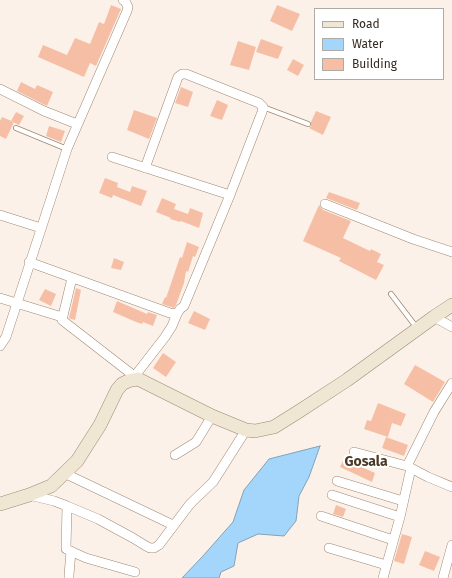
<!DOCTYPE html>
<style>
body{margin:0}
#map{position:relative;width:452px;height:578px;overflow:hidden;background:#fcf1e8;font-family:"Fira Sans",sans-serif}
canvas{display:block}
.legend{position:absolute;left:314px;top:8px;width:130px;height:72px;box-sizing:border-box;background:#fff;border:1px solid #aeaaa6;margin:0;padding:5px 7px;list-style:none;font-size:12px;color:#342a21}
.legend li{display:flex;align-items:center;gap:8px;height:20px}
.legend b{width:20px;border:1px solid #aeaaa6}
</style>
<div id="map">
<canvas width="452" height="578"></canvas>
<ul class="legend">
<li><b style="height:5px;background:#efe7d3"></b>Road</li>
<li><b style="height:11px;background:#a4d5fa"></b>Water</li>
<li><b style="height:11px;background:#f6bfa5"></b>Building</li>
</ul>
</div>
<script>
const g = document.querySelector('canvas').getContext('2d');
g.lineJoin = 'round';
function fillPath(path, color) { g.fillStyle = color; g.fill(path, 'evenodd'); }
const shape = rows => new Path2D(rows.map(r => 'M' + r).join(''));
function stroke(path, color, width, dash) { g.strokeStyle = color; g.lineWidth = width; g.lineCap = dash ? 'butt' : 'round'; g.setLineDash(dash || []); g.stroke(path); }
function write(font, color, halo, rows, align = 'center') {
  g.font = font + ' "Fira Sans",sans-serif'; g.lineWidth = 4; g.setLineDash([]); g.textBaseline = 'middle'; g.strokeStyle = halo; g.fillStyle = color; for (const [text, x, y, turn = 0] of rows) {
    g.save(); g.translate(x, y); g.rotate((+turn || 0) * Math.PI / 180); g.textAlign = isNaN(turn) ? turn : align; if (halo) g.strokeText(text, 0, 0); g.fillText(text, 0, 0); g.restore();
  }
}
const water = shape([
 [320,446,309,477,299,496,296,521,284,536,258,534,238,543,234,566,221,572,219,578,182,578,202,557,233,522,244,490,269,459,320,446]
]);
const building = shape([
 [111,5,121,9,96,66,90,63,84,77,38,57,43,45,67,55,75,38,90,44,99,22,104,24],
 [277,5,300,14,292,31,270,21],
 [261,39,283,47,278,59,256,52],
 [238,41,256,47,249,70,230,65],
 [293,59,304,65,298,76,287,70],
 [21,82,35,89,37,85,53,92,47,106,17,91],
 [181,87,193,92,188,107,175,103],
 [217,100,228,105,222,120,210,116],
 [134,110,157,118,149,139,127,130],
 [316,111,331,117,323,135,309,128,311,126,311,122],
 [16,112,24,116,19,125,11,121],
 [2,117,14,122,6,139,0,136,0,121],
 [49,126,65,131,61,142,46,136],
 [105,178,118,183,117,187,130,192,132,186,147,191,141,206,113,195,112,198,99,193],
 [329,192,360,203,357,210,326,198],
 [162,198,176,204,174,209,188,214,190,208,203,213,199,228,181,221,180,222,170,219,171,218,156,212],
 [319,205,323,210,351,221,343,238,370,251,371,249,381,254,377,262,384,265,376,280,339,261,341,258,303,241],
 [187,242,199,247,195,257,193,256,188,272,186,271,184,283,176,305,174,308,162,304,165,297,166,298,180,257,182,258],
 [114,258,124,262,121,270,111,268],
 [76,288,81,290,75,320,71,319,69,318],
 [45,289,56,294,51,306,39,300],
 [117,301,147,314,148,312,157,315,153,326,143,322,142,324,136,322,113,312],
 [194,311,210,319,205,330,188,323],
 [163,353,176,362,166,377,153,368],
 [415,365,445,382,433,402,404,384],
 [378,403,406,414,401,426,392,423,388,437,364,429,367,420,371,421],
 [386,437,408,445,404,456,382,448],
 [344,459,375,473,372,482,340,467],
 [336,505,346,509,343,517,333,514],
 [402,534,412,537,404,564,394,561],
 [425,551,440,557,434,571,419,565]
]);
const lane = shape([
 [263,107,308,124],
 [16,128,67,149],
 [391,294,417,328]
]);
const street = shape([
 [0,89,44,111,77,124],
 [112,157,230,195],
 [325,204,413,239,452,252],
 [0,215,41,228],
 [29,262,170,313,177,314,180,309,184,306,230,195,262,112,263,107,259,103,186,74,182,74,178,77,145,168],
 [72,278,62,320,138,379],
 [0,298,62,317],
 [434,317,452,327],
 [0,346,6,337,67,149,127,11,128,7,125,1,123,0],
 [134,377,165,337,172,326,177,314],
 [354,452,407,466,428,477,452,487],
 [175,455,196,442,212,416],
 [407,466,434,412,452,383],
 [64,473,173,525],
 [337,481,403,501],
 [29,495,54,501,67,506,98,519,133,538,146,546,150,548,154,548,159,545,190,504,213,482,246,430],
 [332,495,400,517],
 [67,506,66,549,86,558,135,572],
 [321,516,393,540],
 [329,548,386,565],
 [69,578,69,575,71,551],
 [383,578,400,517,411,468],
 [443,578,452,545]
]);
const secondary = shape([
 [0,504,29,495,51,486,77,461,100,425,117,390,122,384,128,381,138,379,212,416,246,430,255,431,274,427,298,412,347,380,434,317,452,305]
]);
const quarterNames = [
 ["Gosala",366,462]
];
fillPath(water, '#a4d5fa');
stroke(water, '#82a2b9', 1);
fillPath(building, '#f6bfa5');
stroke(lane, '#9e8872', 6);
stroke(street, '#9e8872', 10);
stroke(secondary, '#9e8872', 14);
stroke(lane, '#fff', 4.5);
stroke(street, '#fff', 9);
stroke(secondary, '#efe7d3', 13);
write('bold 14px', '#4c3825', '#fff', quarterNames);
</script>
